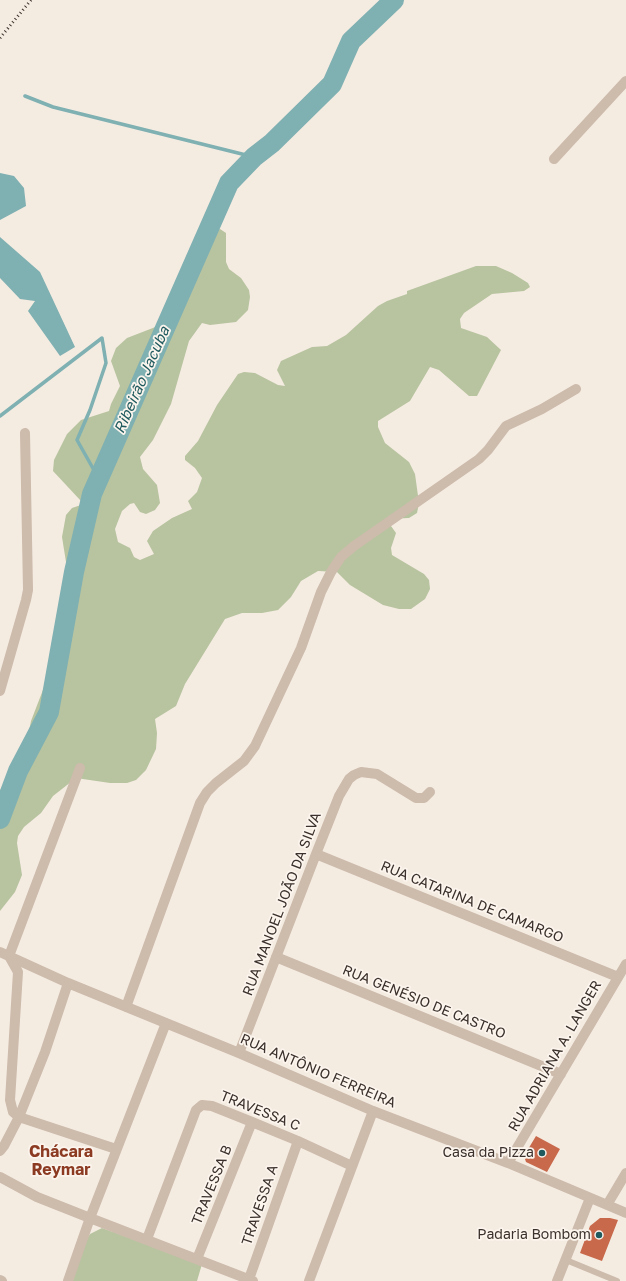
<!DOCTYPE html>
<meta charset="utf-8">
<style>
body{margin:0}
canvas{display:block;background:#f4ebe1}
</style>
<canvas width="626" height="1281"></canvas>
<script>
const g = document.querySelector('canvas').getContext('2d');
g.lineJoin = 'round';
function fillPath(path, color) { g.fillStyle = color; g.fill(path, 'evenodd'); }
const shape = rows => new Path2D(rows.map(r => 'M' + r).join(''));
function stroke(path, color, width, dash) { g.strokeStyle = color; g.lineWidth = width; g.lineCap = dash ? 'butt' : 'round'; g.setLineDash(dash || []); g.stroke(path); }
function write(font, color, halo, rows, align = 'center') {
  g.font = font + ' "Golos Text",sans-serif'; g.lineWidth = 3.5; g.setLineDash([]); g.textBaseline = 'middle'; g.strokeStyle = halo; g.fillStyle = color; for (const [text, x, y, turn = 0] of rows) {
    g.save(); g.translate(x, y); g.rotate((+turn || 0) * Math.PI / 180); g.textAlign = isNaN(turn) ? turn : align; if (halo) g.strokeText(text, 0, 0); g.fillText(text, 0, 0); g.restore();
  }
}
const green = shape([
 [220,229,226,233,226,262,229,269,241,278,249,290,250,297,248,310,236,322,210,325,202,323,189,341,171,404,153,440,140,457,143,469,157,485,160,503,155,510,146,514,140,512,134,503,130,504,122,511,115,529,118,542,130,548,134,557,140,560,154,554,147,541,153,531,172,518,192,509,188,501,197,492,202,478,195,468,185,460,185,456,198,441,217,405,238,374,244,372,255,373,278,385,285,386,277,370,281,361,312,347,327,346,346,335,378,306,387,301,407,294,407,291,476,266,496,266,512,273,528,283,530,287,524,291,492,294,464,313,460,319,461,328,487,337,501,350,477,396,469,396,439,370,430,367,410,401,378,421,378,427,385,443,409,462,415,474,419,503,417,513,409,518,386,519,396,533,391,548,392,555,424,574,429,580,430,589,425,599,411,609,399,609,383,605,350,585,337,572,318,571,301,581,291,597,278,610,262,613,242,613,225,619,185,684,176,706,155,719,157,733,156,749,146,770,136,780,127,783,110,783,76,778,53,796,41,813,24,827,18,836,17,843,22,875,15,892,0,911,0,790,16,775,20,766,18,760,16,759,27,741,31,721,51,669,61,649,68,617,69,568,66,562,62,537,66,515,72,508,81,505,81,501,53,471,54,460,67,434,81,420,109,411,111,404,120,386,111,361,116,348,127,338,158,326,165,319,171,307,180,272,195,238],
 [102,1228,202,1264,197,1281,71,1281,87,1239,90,1234]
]);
const water = shape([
 [0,173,14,176,24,188,26,206,0,220],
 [0,237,40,272,75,347,60,356,28,311,35,301,20,299,0,278]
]);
const stream = shape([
 [25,96,53,107,254,157],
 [0,416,102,338,106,363,90,410,77,440,99,479]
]);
const river = shape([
 [0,819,18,771,49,712,74,572,92,494,229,183,254,157,272,143,332,84,351,41,394,0]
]);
const building = shape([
 [536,1136,560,1149,547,1172,526,1162,524,1156],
 [600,1218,610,1218,618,1220,602,1261,580,1253,590,1226]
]);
const lane = shape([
 [566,1260,617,1281]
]);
const street = shape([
 [554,159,626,81],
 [0,691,26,600,28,590,25,433],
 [80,768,9,956,18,972,10,1100,13,1112,19,1117,116,1149],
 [316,854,618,977],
 [0,952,68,983,239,1053,373,1111,508,1163,626,1213],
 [276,957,561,1074],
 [126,1007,200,803,207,792,216,783,244,761,255,746,301,648,321,592,331,572,341,557,354,546,479,459,488,450,506,426,542,409,576,389],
 [239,1053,316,854,339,796,349,779,354,775,361,772,377,774,416,798,424,798,430,792],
 [0,1151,4,1146,19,1117,45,1052,68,983],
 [508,1163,626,964],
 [0,1177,37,1197,90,1218,253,1281],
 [607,1205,626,1173],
 [147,1239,196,1110,202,1105,212,1106,252,1122,298,1141,352,1166],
 [197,1259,252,1122],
 [249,1279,298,1141],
 [0,1280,2,1281],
 [68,1281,90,1218,166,1023],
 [309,1281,373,1111],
 [557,1281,590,1198]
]);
const rail = shape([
 [0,38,31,0]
]);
const markers = [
 [542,1153,4,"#1f5a5e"],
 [599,1235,4,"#1f5a5e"]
];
const streetNames = [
 ["RUA CATARINA DE CAMARGO",472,902,22],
 ["RUA MANOEL JOÃO DA SILVA",282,904,-69],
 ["RUA GENÉSIO DE CASTRO",424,1002,22],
 ["RUA ADRIANA A. LANGER",555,1056,-60],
 ["RUA ANTÔNIO FERREIRA",318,1071,23],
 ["TRAVESSA C",260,1111,22],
 ["TRAVESSA B",212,1185,-68],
 ["TRAVESSA A",260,1205,-71]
];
const poiNames = [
 ["Casa da Pizza",534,1153],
 ["Padaria Bombom",591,1235]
];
const waterNames = [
 ["Ribeirão Jacuba",142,380,-66]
];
const quarterNames = [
 ["Chácara",61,1152],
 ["Reymar",61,1170]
];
fillPath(green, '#b8c4a0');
fillPath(water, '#7fb0b2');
stroke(stream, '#7fb0b2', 3.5);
stroke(river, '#7fb0b2', 20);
fillPath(building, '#c8694b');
stroke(lane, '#cdbbac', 6);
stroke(street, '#cdbbac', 10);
stroke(rail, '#3b302b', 3, [1, 3]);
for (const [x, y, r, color] of markers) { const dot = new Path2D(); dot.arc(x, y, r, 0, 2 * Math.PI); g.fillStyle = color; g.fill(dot); stroke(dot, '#fbf5ee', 1.5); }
write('14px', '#3b302b', '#fbf5ee', streetNames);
write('14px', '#3b302b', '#fbf5ee', poiNames, 'right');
write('italic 15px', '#1f5a5e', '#fbf5ee', waterNames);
write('bold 16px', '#8c3b22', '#fbf5ee', quarterNames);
</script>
